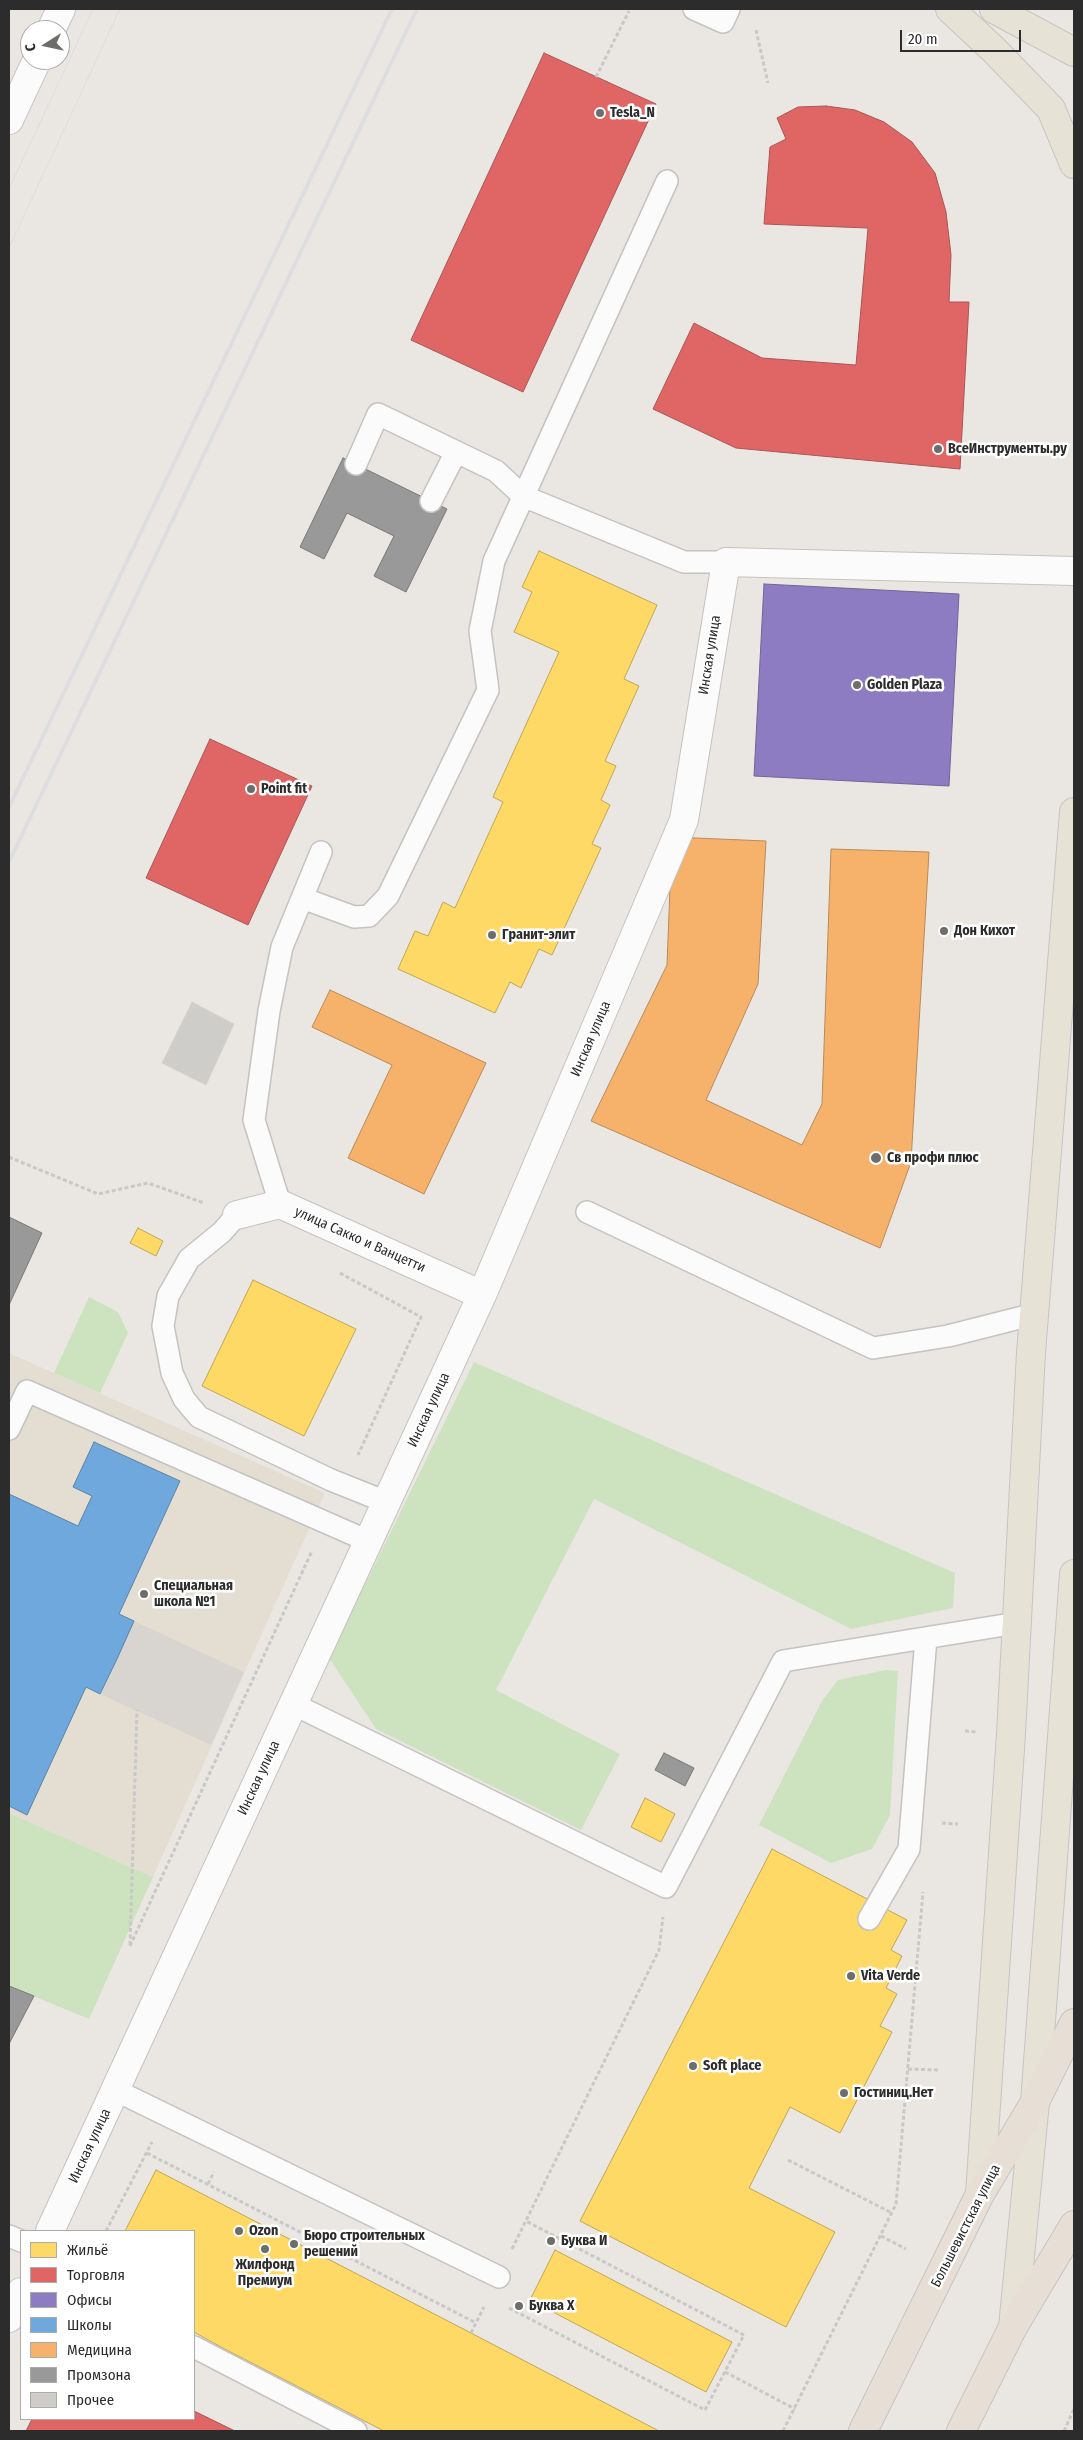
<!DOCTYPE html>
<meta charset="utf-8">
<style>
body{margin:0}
#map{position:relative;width:1083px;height:2440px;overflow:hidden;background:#eae7e3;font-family:"Fira Sans Condensed",sans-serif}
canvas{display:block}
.frame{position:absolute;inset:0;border:10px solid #2c2c2c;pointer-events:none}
.legend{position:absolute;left:20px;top:2230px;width:175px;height:190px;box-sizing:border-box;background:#fff;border:1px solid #ababab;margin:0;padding:6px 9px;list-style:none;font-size:15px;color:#2c2c2c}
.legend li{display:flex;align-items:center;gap:10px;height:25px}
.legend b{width:25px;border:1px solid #ababab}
.north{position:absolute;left:20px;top:20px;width:50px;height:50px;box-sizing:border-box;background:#fff;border:1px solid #ababab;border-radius:50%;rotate:260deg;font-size:14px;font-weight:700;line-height:20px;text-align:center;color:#2c2c2c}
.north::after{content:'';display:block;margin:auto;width:18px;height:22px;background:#6e6d6c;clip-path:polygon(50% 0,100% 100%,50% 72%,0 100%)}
.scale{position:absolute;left:900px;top:30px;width:121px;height:22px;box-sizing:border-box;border:2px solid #2c2c2c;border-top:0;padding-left:6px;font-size:15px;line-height:18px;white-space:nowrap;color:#2c2c2c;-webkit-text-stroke:4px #fff;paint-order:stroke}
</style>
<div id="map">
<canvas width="1083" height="2440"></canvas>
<div class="frame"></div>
<ul class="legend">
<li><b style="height:14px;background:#ffd966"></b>Жильё</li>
<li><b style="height:14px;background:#e06666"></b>Торговля</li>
<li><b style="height:14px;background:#8e7cc3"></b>Офисы</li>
<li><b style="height:14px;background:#6fa8dc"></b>Школы</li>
<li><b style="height:14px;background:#f6b26b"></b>Медицина</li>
<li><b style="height:14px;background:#999"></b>Промзона</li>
<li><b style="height:14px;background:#cfcdca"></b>Прочее</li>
</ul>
<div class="north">С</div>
<div class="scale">20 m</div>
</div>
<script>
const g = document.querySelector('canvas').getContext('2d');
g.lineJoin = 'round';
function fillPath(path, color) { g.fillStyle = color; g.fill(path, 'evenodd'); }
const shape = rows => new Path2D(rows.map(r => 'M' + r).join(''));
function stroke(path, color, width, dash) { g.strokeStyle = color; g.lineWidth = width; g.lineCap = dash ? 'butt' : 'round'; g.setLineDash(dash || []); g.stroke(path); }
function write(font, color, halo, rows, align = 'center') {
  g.font = font + ' "Fira Sans Condensed",sans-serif'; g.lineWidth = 5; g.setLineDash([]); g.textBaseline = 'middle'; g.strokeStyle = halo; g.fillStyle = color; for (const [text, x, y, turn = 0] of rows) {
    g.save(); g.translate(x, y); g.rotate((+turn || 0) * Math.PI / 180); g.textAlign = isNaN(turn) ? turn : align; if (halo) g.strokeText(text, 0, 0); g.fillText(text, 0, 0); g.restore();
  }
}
const education = shape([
 [9,1353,325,1493,153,1877,9,1813]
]);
const green = shape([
 [89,1297,118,1312,128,1333,100,1393,54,1373],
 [474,1362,955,1573,953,1608,851,1629,594,1499,496,1690,620,1754,581,1830,376,1729,329,1658],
 [886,1670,898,1671,890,1815,872,1849,831,1863,759,1825,822,1701,838,1680],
 [9,1813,153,1877,89,2019,9,1986]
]);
const plaza = shape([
 [134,1621,244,1672,211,1745,100,1694]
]);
const homes = shape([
 [539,551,657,605,624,679,639,686,605,761,616,766,601,800,610,805,592,844,601,848,552,955,539,949,521,988,510,982,495,1013,398,969,415,931,428,936,443,902,455,908,503,802,493,797,559,652,514,632,532,592,522,587,539,551],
 [138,1228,163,1241,156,1256,130,1243,138,1228],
 [253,1280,356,1329,304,1436,202,1386,253,1280],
 [645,1798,675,1814,661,1842,631,1827,645,1798],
 [772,1849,907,1920,891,1950,902,1956,886,1988,897,1994,880,2026,892,2032,840,2133,790,2107,749,2188,835,2232,786,2327,580,2221,772,1849],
 [156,2170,471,2333,659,2431,384,2431,219,2346,194,2332,194,2231,125,2231,156,2170],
 [555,2250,732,2342,706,2392,530,2300,555,2250]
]);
const shops = shape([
 [544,53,656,104,523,392,411,340,544,53],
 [826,106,855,110,884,122,912,142,935,173,946,212,951,255,949,302,969,302,960,469,736,448,653,409,694,323,762,358,856,365,868,228,764,224,770,147,786,139,777,118,798,107,826,106],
 [210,739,312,786,248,925,146,878,210,739],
 [194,2411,235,2431,26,2431,32,2419,194,2419,194,2411]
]);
const offices = shape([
 [764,584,959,594,949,786,754,776,764,584]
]);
const schools = shape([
 [94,1442,180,1481,119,1614,134,1621,117,1659,100,1694,86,1687,27,1815,9,1806,9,1494,78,1526,92,1496,73,1487,94,1442]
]);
const health = shape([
 [672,837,766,841,758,984,706,1100,802,1145,822,1104,831,849,929,852,911,1162,880,1248,591,1121,667,965,672,837],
 [330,990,486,1063,424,1194,348,1158,392,1065,312,1027,330,990]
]);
const industry = shape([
 [343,458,447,509,406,592,374,576,394,536,347,513,324,559,300,547,343,458],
 [9,1217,42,1233,9,1305,9,1217],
 [664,1753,694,1768,685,1786,655,1770,664,1753],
 [9,1986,34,1996,9,2044,9,1986]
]);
const building = shape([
 [192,1002,234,1024,206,1085,162,1063,192,1002]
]);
const path = shape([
 [756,30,768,83],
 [596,77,629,11],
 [9,1157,98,1194,148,1183,204,1203],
 [340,1273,421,1317,358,1455],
 [965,1731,977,1732],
 [942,1823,958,1824],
 [130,1945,137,1710],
 [130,1946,312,1551],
 [908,2069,939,2070],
 [147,2153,476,2323],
 [788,2160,892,2213],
 [208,2184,214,2172],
 [106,2231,152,2142],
 [881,2236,906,2249],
 [512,2249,659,1950,663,1917],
 [509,2308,705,2410,744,2335,526,2221],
 [471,2333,484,2307],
 [725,2372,795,2409],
 [783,2431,896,2204,923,1892],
 [1064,2431,1074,2409]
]);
const lane = shape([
 [694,9,723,22,729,9],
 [356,464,378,414,496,471,523,496,684,562,726,562],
 [431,501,456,452],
 [302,898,354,917,369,916,388,896,488,690,480,631,494,561,667,181],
 [280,1204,254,1120,269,1011,282,947,321,852],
 [587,1212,873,1348,948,1336,1035,1314],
 [237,1215,222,1232,189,1259,168,1296,163,1326,172,1373,184,1399,199,1417,331,1480,386,1502],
 [9,1429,27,1391,368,1541],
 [293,1704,666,1887,783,1661,1017,1623],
 [869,1919,909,1849,926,1638],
 [115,2090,499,2277],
 [9,2236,21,2241],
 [194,2347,356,2431]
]);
const street = shape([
 [51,30,61,9],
 [9,120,37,60],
 [237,1215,280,1204,482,1295],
 [50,2231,482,1295,684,820,726,562,1074,571],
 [9,2318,21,2292]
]);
const primary = shape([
 [950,9,994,50,1051,109,1074,164],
 [994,9,1074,52],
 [980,2194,1011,1734,1031,1353,1074,812],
 [1013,2327,1035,2102,1074,1574]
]);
const highway = shape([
 [863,2431,980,2194,1035,2102,1074,2023],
 [961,2431,1013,2327,1074,2225]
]);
const tram = shape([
 [9,189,93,9],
 [9,248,120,9]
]);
const rail = shape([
 [9,807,392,9],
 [9,862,417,9]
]);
const markers = [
 [600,113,5,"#6e6d6c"],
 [938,449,5,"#6e6d6c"],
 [857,685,5,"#6e6d6c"],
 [251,789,5,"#6e6d6c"],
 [944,931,5,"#6e6d6c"],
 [492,935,5,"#6e6d6c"],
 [876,1158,6,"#6e6d6c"],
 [144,1594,5,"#6e6d6c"],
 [851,1976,5,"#6e6d6c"],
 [693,2066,5,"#6e6d6c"],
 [844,2093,5,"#6e6d6c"],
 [239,2231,5,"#6e6d6c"],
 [551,2241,5,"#6e6d6c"],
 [294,2244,5,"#6e6d6c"],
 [265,2249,5,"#6e6d6c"],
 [519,2306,5,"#6e6d6c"]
];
const poiNames = [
 ["Tesla_N",610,113],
 ["ВсеИнструменты.ру",948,449],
 ["Golden Plaza",867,685],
 ["Point fit",261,789],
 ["Дон Кихот",954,931],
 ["Гранит-элит",502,935],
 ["Св профи плюс",887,1158],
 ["Специальная",154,1586],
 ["школа №1",154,1602],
 ["Vita Verde",861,1976],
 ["Soft place",703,2066],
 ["Гостиниц.Нет",854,2093],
 ["Ozon",249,2231],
 ["Бюро строительных",304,2236],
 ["решений",304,2252],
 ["Буква И",561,2241],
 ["Жилфонд",265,2265,"center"],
 ["Премиум",265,2281,"center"],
 ["Буква Х",529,2306]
];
const streetNames = [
 ["Инская улица",710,655,-81],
 ["Инская улица",591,1039,-67],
 ["улица Сакко и Ванцетти",360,1240,24],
 ["Инская улица",429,1410,-65],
 ["Инская улица",259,1778,-65],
 ["Инская улица",90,2146,-65],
 ["Большевистская улица",966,2226,-63]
];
fillPath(education, '#e4ded2');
fillPath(green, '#cde2bf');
fillPath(plaza, '#d8d5d1');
fillPath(homes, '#ffd966');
stroke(homes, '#c0a555', 1);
fillPath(shops, '#e06666');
stroke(shops, '#a55', 1);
fillPath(offices, '#8e7cc3');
stroke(offices, '#716496', 1);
fillPath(schools, '#6fa8dc');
stroke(schools, '#5b83a7', 1);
fillPath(health, '#f6b26b');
stroke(health, '#b98a58', 1);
fillPath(industry, '#999');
stroke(industry, '#787878', 1);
fillPath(building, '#cfcdca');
stroke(building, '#d5d3cf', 1);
stroke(lane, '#c4c3c2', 24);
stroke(street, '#c4c3c2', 30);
stroke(primary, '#c6c4c2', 30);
stroke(highway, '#c6c4c2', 30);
stroke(path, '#c8c8c7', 3, [4, 2.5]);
stroke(lane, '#fcfbfb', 21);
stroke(street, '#fcfbfb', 28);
stroke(primary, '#e6e3d6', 28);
stroke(highway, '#e7ded6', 28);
stroke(tram, '#dedee0', 1);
stroke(rail, '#dedee0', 4);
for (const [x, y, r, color] of markers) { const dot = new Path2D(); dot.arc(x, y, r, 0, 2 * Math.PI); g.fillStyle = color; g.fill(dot); stroke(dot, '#fff', 2); }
write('bold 14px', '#2c2c2c', '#fff', poiNames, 'left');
write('14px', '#2c2c2c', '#fff', streetNames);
</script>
